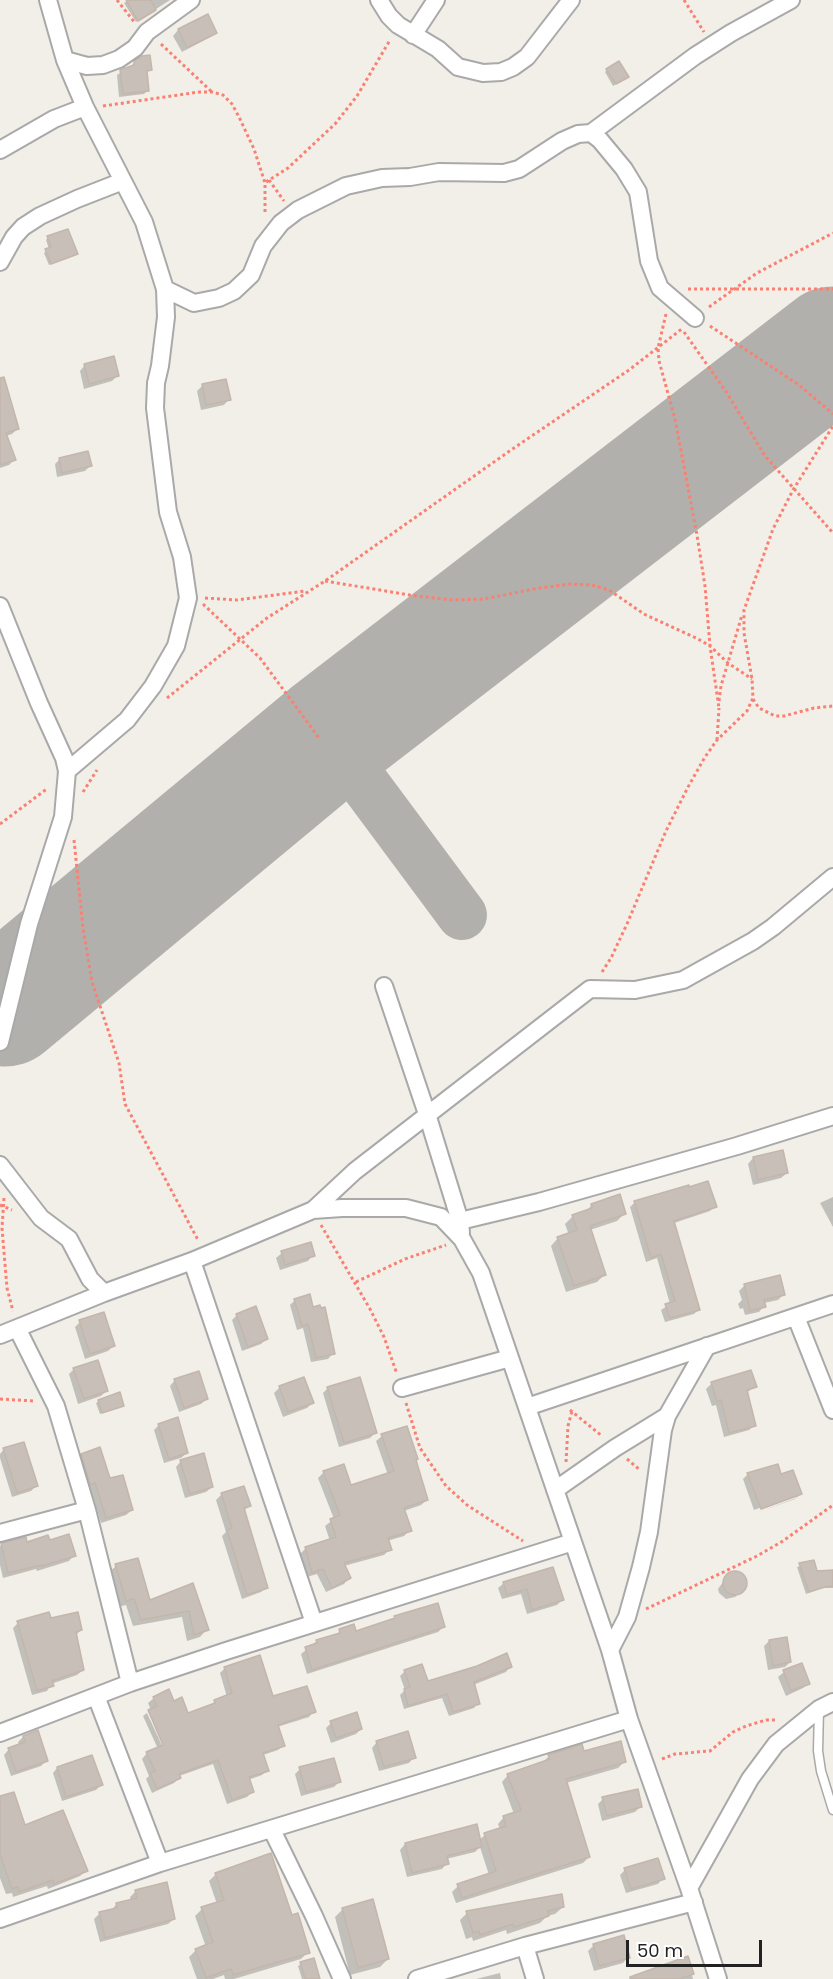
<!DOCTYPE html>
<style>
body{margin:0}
#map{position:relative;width:833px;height:1979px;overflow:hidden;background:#f2efe9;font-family:Poppins,sans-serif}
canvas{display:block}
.scale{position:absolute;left:626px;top:1940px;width:136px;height:27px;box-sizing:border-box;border:3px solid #222;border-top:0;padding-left:8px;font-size:18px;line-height:21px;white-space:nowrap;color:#222;-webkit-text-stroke:4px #fff;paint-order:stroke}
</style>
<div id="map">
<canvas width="833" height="1979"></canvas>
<div class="scale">50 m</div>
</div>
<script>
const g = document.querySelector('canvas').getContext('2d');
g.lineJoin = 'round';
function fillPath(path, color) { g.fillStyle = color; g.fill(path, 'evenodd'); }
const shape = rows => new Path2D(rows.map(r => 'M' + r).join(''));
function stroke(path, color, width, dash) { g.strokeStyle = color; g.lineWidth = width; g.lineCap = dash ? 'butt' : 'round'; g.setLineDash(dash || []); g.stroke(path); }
const shadow = shape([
 [129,0,170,0,136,22,124,3],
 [207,16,215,32,210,37,182,52,173,36,178,30],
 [135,63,150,69,146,74,148,90,144,94,119,97,117,75],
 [607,70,625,79,613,86,605,72],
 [48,237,76,254,49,265,44,253,49,249,46,240],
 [85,365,118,375,112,381,84,389,80,371],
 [202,386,229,399,224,405,201,410,197,391],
 [0,390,18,428,12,434,6,436,14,460,9,465,0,468],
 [60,459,90,466,85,471,57,477,55,464],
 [753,1158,787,1173,781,1178,753,1185,748,1164],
 [833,1197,833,1227,820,1203],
 [635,1202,715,1206,710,1211,674,1223,699,1309,694,1314,665,1322,661,1310,670,1304,657,1258,646,1262,630,1207],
 [592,1205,624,1214,617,1221,590,1230,605,1274,597,1282,566,1292,551,1246,558,1238,569,1235,565,1224,573,1216,585,1212],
 [282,1253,313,1255,308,1261,280,1270,276,1258],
 [745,1285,783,1295,778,1300,764,1303,764,1306,759,1312,745,1315,743,1308,740,1309,738,1304,742,1300,739,1291],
 [295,1300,312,1309,333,1353,328,1359,311,1362,303,1328,297,1330,290,1305],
 [237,1315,266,1339,261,1344,242,1351,232,1320],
 [80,1322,113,1346,108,1351,85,1359,75,1327],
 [74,1369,106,1391,101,1396,78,1404,69,1374],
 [750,1372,755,1387,746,1393,755,1425,749,1430,724,1437,716,1405,712,1406,706,1389,711,1384],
 [303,1379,312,1403,307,1408,283,1417,274,1393,279,1388],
 [175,1380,207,1399,201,1404,179,1412,170,1386],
 [328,1388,375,1433,370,1438,339,1447,323,1393],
 [99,1401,122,1405,100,1414,96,1403],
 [159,1425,187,1453,181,1458,164,1463,154,1430],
 [382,1436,415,1461,427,1500,421,1505,404,1511,410,1530,404,1536,387,1541,390,1549,384,1555,344,1566,349,1578,344,1584,326,1592,317,1574,307,1577,300,1554,306,1548,330,1541,325,1526,334,1519,318,1478,324,1472,350,1487,388,1475,376,1441],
 [4,1449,36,1486,31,1491,12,1497,0,1458,0,1454],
 [82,1455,109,1480,132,1510,126,1515,101,1523,90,1487,85,1489,77,1460],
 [181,1461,212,1487,206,1492,185,1498,176,1467],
 [748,1474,780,1476,800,1494,795,1499,756,1513,796,1498,796,1495,754,1510,743,1479],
 [243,1488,249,1506,244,1511,267,1587,261,1592,242,1599,222,1536,226,1532,216,1500,221,1495],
 [25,1539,26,1544,49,1542,74,1555,69,1561,37,1571,36,1569,3,1578,0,1565,0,1546],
 [813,1562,816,1572,833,1572,833,1588,822,1588,806,1594,797,1567],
 [116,1566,149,1602,192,1585,207,1629,200,1637,187,1641,182,1617,133,1626,126,1605,118,1607,108,1573],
 [552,1569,562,1600,557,1605,527,1614,521,1594,502,1599,498,1588,504,1583],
 [737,1573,744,1579,744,1588,735,1597,726,1599,719,1593,718,1589,728,1575],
 [395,1617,443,1627,438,1632,307,1674,301,1654,317,1641,335,1636,340,1631,355,1633,390,1622],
 [49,1620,81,1630,76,1635,83,1670,77,1675,51,1684,47,1691,32,1695,13,1628,18,1623],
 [769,1641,790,1662,785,1667,768,1670,764,1646],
 [801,1665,809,1683,803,1688,786,1696,778,1677,784,1672],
 [510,1667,506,1672,473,1685,478,1703,474,1708,449,1716,442,1698,404,1709,400,1695,405,1690,400,1676,405,1671,427,1683],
 [225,1668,272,1697,314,1711,309,1717,277,1727,283,1745,278,1750,263,1755,267,1770,262,1775,248,1780,252,1792,247,1797,227,1804,213,1764,179,1776,179,1778,174,1783,152,1793,146,1779,149,1776,142,1759,147,1753,158,1749,143,1716,147,1713,165,1752,168,1751,148,1711,151,1710,148,1703,154,1698,174,1703,188,1715,210,1706,215,1701,227,1697,220,1673],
 [331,1723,361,1729,356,1734,331,1743,326,1728],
 [23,1737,46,1761,41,1766,11,1776,4,1755,9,1749,19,1746,18,1742],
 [377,1742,414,1757,409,1763,379,1771,372,1748],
 [583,1753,624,1762,618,1768,566,1783,589,1857,583,1863,456,1903,452,1892,458,1886,489,1875,480,1847,475,1852,446,1859,447,1863,442,1869,407,1877,400,1850,405,1844,479,1840,485,1835,500,1829,498,1824,504,1817,514,1814,502,1782,508,1775,542,1763,549,1756],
 [57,1768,101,1785,96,1790,62,1801,53,1773],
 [300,1769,339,1782,334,1787,301,1796,295,1774],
 [0,1798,24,1827,86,1870,80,1876,48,1889,47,1886,13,1897,12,1893,6,1894,0,1878],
 [603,1799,641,1806,635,1812,602,1821,598,1804],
 [625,1870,663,1878,658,1884,626,1893,620,1875],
 [216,1874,292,1916,308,1952,301,1959,234,1979,225,1979,224,1975,213,1979,197,1979,189,1957,196,1950,206,1947,195,1916,202,1909,217,1904,209,1881],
 [136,1891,174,1919,168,1924,100,1942,94,1919,100,1913,112,1909,117,1904,131,1901,130,1897],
 [563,1907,555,1914,547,1916,540,1923,507,1934,506,1930,473,1941,472,1937,466,1939,460,1920,467,1913],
 [343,1909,388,1959,380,1967,350,1975,335,1917],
 [594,1945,628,1957,623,1963,594,1971,588,1951],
 [687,1958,693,1979,638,1979],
 [301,1964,319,1979,302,1979,298,1966],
 [500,1973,501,1979,476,1979]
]);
const taxiway = shape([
 [329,736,462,915]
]);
const runway = shape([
 [5,1005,329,736,833,348]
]);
const building = shape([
 [126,0,151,0,156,10,138,21,126,0],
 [208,14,217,33,187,48,178,29,208,14],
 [150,55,152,70,147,71,149,91,123,94,120,70,134,65,134,61,142,56,150,55],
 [619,61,629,77,616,84,606,69,619,61],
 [68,229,78,254,51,264,45,249,51,247,47,236,68,229],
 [114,356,119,376,89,384,84,364,114,356],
 [4,377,19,429,6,433,16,460,0,465,0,378,4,377],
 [226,379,231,400,206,405,202,384,226,379],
 [88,451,92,466,62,473,59,458,88,451],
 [783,1150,788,1173,758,1180,753,1157,783,1150],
 [708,1181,717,1207,674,1221,700,1310,670,1318,665,1304,675,1301,661,1254,651,1258,634,1201,689,1185,689,1187,708,1181],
 [620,1194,626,1214,590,1226,606,1275,574,1286,557,1237,577,1230,572,1215,592,1208,591,1204,620,1194],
 [311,1242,315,1256,285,1265,281,1251,311,1242],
 [780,1275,785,1295,764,1300,766,1307,750,1311,744,1284,780,1275],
 [310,1294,313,1307,320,1305,321,1308,325,1307,335,1354,316,1358,308,1324,302,1326,294,1299,310,1294],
 [256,1306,268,1339,248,1347,236,1314,256,1306],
 [104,1312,115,1346,90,1354,79,1320,104,1312],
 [98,1360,108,1391,84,1399,73,1368,98,1360],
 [751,1370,757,1387,747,1390,756,1426,729,1433,721,1400,717,1402,711,1382,751,1370],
 [199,1371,208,1399,184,1408,174,1379,199,1371],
 [304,1377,314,1403,288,1412,279,1386,304,1377],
 [360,1377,377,1433,344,1443,327,1387,360,1377],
 [120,1392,124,1406,102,1413,98,1400,120,1392],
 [178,1417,188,1453,169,1459,158,1424,178,1417],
 [407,1426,418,1459,416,1460,428,1500,404,1508,412,1531,388,1538,392,1550,344,1563,351,1578,332,1588,323,1569,312,1573,305,1547,336,1537,330,1519,340,1515,323,1471,344,1464,351,1485,394,1471,381,1434,407,1426],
 [24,1442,38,1486,17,1493,3,1448,24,1442],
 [100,1447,110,1478,123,1475,133,1510,106,1518,95,1483,90,1485,81,1454,100,1447],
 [204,1453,213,1487,190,1494,180,1460,204,1453],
 [778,1464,781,1474,793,1470,802,1494,761,1509,747,1473,778,1464],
 [244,1486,251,1506,244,1508,268,1588,247,1595,227,1530,232,1528,221,1493,244,1486],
 [69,1534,76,1556,42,1566,42,1565,8,1573,1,1543,26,1537,27,1542,48,1535,50,1540,69,1534],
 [138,1558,150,1600,193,1583,209,1630,194,1635,189,1611,141,1620,134,1599,126,1601,115,1564,138,1558],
 [814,1560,817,1571,833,1570,833,1586,825,1587,809,1592,799,1563,814,1560],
 [553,1567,564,1600,532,1610,527,1589,507,1595,503,1582,553,1567],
 '723 1583a12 12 0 1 1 24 0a12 12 0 1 1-24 0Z',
 [438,1603,445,1627,312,1670,305,1647,317,1643,316,1640,340,1633,339,1629,354,1624,356,1631,395,1618,394,1616,438,1603],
 [49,1612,51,1618,78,1612,82,1630,76,1632,84,1670,52,1681,54,1686,37,1691,17,1621,49,1612],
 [787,1637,791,1662,773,1666,769,1640,787,1637],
 [507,1653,512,1667,474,1682,480,1704,453,1712,447,1694,408,1706,404,1689,410,1687,404,1670,422,1664,428,1681,477,1666,507,1653],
 [260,1655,273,1696,307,1686,316,1712,278,1725,285,1746,263,1753,269,1771,249,1777,254,1792,232,1800,218,1760,179,1774,181,1778,157,1789,150,1773,155,1771,146,1752,163,1745,148,1710,157,1706,153,1697,169,1689,174,1701,182,1697,188,1713,215,1703,214,1700,232,1693,224,1667,260,1655],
 [802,1663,810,1684,791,1691,783,1670,802,1663],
 [357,1712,362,1729,336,1738,330,1721,357,1712],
 [38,1730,48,1761,16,1772,8,1748,25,1742,23,1736,38,1730],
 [408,1731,416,1758,384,1767,376,1741,408,1731],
 [621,1741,626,1762,566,1779,590,1857,462,1898,457,1884,496,1871,484,1833,506,1826,503,1816,521,1810,507,1774,550,1759,548,1755,582,1744,584,1751,621,1741],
 [92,1755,103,1785,66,1797,57,1767,92,1755],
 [334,1758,341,1782,306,1792,299,1767,334,1758],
 [638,1789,642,1807,607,1816,602,1797,638,1789],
 [14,1792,25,1825,63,1810,88,1871,54,1884,53,1880,19,1892,18,1887,12,1889,0,1855,0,1796,14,1792],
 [477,1824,482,1847,447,1856,449,1864,412,1873,405,1843,477,1824],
 [271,1853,292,1915,298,1913,310,1953,233,1975,231,1969,206,1978,195,1949,213,1942,201,1907,224,1900,215,1873,271,1853],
 [658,1858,665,1879,631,1889,624,1868,658,1858],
 [167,1882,175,1919,105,1938,99,1912,117,1908,116,1903,137,1898,135,1890,167,1882],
 [562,1894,564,1907,548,1911,549,1916,514,1927,513,1924,480,1935,479,1931,473,1933,466,1911,562,1894],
 [373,1899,389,1959,358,1968,342,1908,373,1899],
 [624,1935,630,1958,599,1966,593,1944,624,1935],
 [688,1956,694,1974,680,1979,630,1979,630,1977,688,1956],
 [314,1958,320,1979,305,1979,300,1962,314,1958]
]);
const path = shape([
 [117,0,135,23],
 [684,0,704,32],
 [161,44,212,92],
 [103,106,199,92,212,92,223,95,232,104,239,117,254,149,265,183,265,214],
 [269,180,284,201],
 [266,182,288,168,335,124,357,96,390,40],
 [688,289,833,289],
 [709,307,757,273,833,233],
 [666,314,658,348,659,361,675,419,697,535,705,586,710,646,719,708],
 [710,326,799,385,833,414],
 [684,332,727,393,765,456,833,533],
 [325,581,416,596,453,600,484,599,539,588,571,584,592,585,609,590,644,614,698,639,710,646,728,663,752,679],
 [205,598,237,600,305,591],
 [203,604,260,658,319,738],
 [167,698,267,618,325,581,511,450,629,370,683,328],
 [753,699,759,708,775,716,784,716,814,708,833,706],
 [719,701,721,686,742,615],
 [717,740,719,708],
 [83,792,97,770],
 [0,824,48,788],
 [74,840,83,928,92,982,119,1063,125,1104,198,1240],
 [602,972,611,958,627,924,666,831,688,787,705,757,717,740,747,711,753,698,752,679,744,633,744,610,773,529,793,490,833,426],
 [4,1198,2,1228,7,1288,13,1311],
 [0,1205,12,1210],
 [321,1225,370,1309,384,1337,397,1374],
 [356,1282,405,1259,446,1245],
 [0,1399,34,1401],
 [406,1403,420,1448,446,1486,467,1505,523,1541],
 [570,1410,602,1436],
 [627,1459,640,1470],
 [566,1462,568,1426,572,1411],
 [646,1609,757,1556,783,1541,833,1505],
 [662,1759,675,1754,710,1751,733,1732,746,1726,766,1720,777,1720]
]);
const lane = shape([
 [819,1709,818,1751,821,1771,833,1810]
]);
const street = shape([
 [48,0,65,60,85,107,144,222,165,289,166,317,160,366,156,383,155,408,168,512,182,557,188,598,176,646,153,686,127,720,67,771],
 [379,0,389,16,398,25,438,49,458,67,483,73,501,72,513,67,527,57,571,0],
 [413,35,436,0],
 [65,60,87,66,103,65,119,59,135,48,147,32,191,0],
 [591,133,695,56,731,33,791,0],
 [0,150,54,119,85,107],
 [0,262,14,237,23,227,40,216,77,199,123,181],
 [165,289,194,303,219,298,234,291,251,275,263,246,281,223,298,210,346,186,382,178,410,177,439,172,504,173,519,169,562,141,578,134,591,133,600,140,624,169,638,192,649,261,660,288,695,318],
 [0,606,39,703,64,758,67,771,63,817,29,924,0,1042],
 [384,986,427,1114,460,1221,461,1233],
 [0,1165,41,1218,69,1239,90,1279,104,1293],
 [313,1210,355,1171,590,989,635,990,683,980,753,941,773,927,833,877],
 [460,1221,539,1202,737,1146,833,1116],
 [192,1261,314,1623],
 [796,1317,833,1410],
 [18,1330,56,1406,87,1510,130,1683],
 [0,1335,104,1293,192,1261,313,1210,342,1208,406,1208,441,1217,462,1239,481,1273,610,1650,629,1719,689,1888,718,1979],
 [402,1388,510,1358],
 [527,1407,833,1304],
 [555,1490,615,1448,667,1416],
 [0,1533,87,1510],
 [610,1650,627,1617,641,1567,649,1532,663,1430,667,1416,707,1346],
 [96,1696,160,1863],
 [0,1733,130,1683,226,1651,573,1542],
 [272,1830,314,1916,342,1979],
 [689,1888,750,1779,776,1744,819,1709,833,1702],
 [0,1919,160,1863,629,1719],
 [525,1946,535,1979],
 [417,1979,525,1946,694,1902]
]);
fillPath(shadow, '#0003');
stroke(taxiway, '#b1b0ac', 50);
stroke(runway, '#b1b0ac', 123);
fillPath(building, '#c7bfb8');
stroke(building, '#c4b6ab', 1.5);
stroke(lane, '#a9a9a9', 11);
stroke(street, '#a9a9a9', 20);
stroke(path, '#fa8072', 3, [3, 3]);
stroke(lane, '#fff', 8);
stroke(street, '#fff', 16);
</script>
